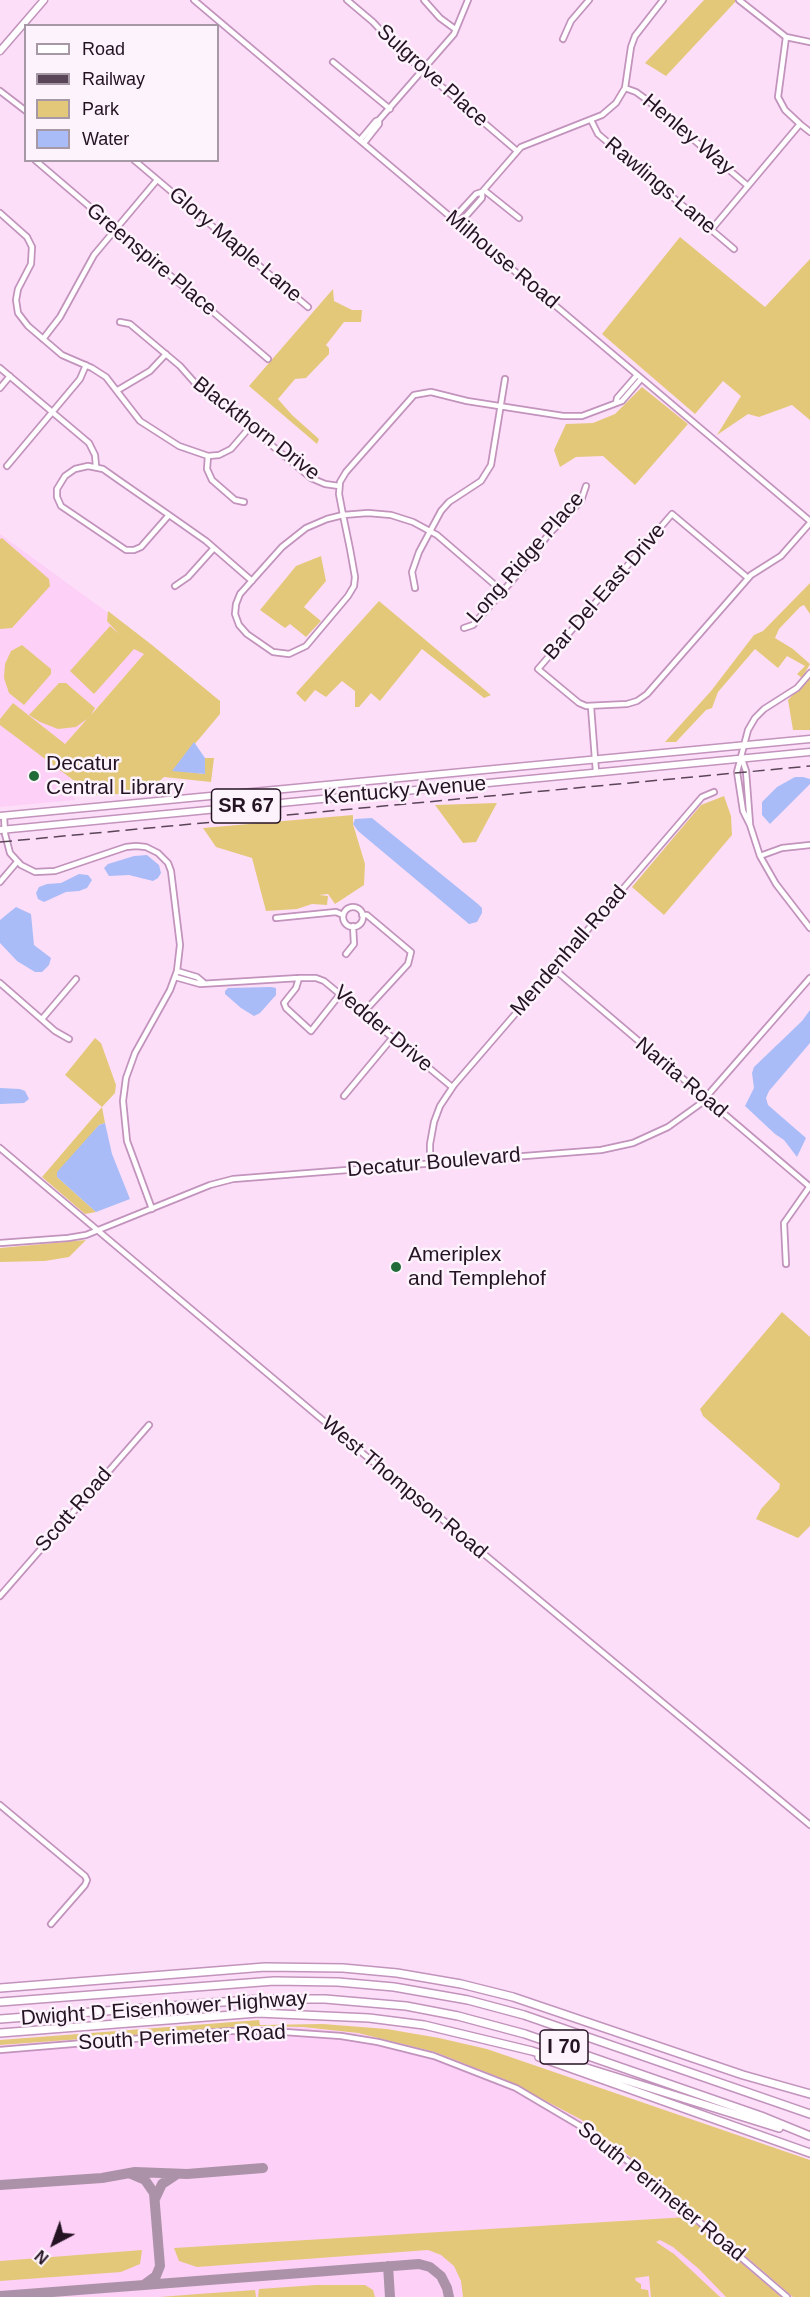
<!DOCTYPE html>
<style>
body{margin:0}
#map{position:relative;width:810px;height:2297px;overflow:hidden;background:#fddef8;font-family:Helvetica,sans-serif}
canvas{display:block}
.legend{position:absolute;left:24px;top:24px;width:195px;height:138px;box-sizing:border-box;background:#fdf3fc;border:2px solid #a699a5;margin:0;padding:8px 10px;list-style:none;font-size:18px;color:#241323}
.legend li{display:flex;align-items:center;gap:12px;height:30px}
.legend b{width:30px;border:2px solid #a699a5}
.north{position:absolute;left:24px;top:2213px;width:60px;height:60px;-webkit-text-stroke:4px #fdf3fc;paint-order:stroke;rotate:221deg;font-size:16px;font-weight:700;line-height:24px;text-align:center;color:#241323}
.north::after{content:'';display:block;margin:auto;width:21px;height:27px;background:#241323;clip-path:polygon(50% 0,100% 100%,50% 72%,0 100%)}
</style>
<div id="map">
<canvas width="810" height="2297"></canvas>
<ul class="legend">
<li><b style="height:8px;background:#fff"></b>Road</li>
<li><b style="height:8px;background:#5a4558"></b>Railway</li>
<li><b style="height:16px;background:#e4c87a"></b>Park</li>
<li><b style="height:16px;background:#a9bcf7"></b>Water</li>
</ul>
<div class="north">N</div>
</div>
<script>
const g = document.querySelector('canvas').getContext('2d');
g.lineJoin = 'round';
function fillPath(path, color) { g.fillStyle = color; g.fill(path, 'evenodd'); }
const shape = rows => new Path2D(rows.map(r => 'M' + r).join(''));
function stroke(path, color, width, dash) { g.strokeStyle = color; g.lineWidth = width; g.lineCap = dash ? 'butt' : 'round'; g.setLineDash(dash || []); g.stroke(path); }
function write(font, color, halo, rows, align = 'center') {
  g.font = font + ' Helvetica,sans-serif'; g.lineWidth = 5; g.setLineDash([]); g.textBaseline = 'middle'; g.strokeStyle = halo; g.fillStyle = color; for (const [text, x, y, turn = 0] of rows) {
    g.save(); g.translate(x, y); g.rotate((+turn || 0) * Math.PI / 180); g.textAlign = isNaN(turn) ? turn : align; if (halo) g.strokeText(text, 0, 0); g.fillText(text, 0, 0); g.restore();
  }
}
const built = shape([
 [0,534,152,645,65,744,64,758,75,800,0,807],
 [239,2026,302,2027,358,2033,533,2075,810,2297,0,2297,0,2045]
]);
const green = shape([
 [704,0,737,0,666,76,645,63],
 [680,237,765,307,810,259,810,420,792,405,759,417,748,414,717,435,741,396,723,381,695,414,602,334],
 [333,289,334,301,352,310,362,310,361,322,344,322,326,345,329,348,329,354,306,378,295,379,278,399,292,415,319,439,317,444,249,386],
 [642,387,688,424,635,485,603,456,576,457,560,467,554,450,566,424,593,423,615,414],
 [2,538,49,579,50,586,12,628,0,629,0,539],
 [321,556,326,581,304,607,321,621,306,637,290,624,285,628,260,610,296,566],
 [810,583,810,614,804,605,800,607,779,629,775,638,793,649,810,664,802,678,797,674,805,666,787,656,778,668,755,649,718,692,712,708,706,710,676,742,665,742,711,691,754,635,763,631],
 [379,601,491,695,484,698,422,649,380,701,371,693,359,707,355,707,355,691,342,681,326,697,315,690,305,702,296,693],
 [108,611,152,645,220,701,220,714,173,770,204,774,205,758,214,758,211,782,164,777,146,793,93,795,0,725,0,719,13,703,65,744,87,719,76,727,58,729,40,722,29,715,59,683,66,683,95,708,91,715,144,654,134,649,94,694,70,671,110,626,119,634,107,621],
 [22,645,51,669,51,674,24,705,9,693,4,678,5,664,11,651],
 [810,677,810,730,793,730,788,700],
 [724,796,731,816,732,835,664,915,632,887,701,805],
 [497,803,476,842,463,843,435,805],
 [353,815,353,824,365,864,364,885,335,904,328,894,319,895,328,896,327,905,312,904,297,909,266,911,252,858,216,847,203,828],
 [95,1038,101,1043,116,1085,115,1093,102,1107,105,1123,99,1125,57,1177,96,1212,85,1214,42,1177,102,1107,65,1075],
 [86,1240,69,1257,45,1261,0,1262,0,1248],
 [782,1312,810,1337,810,1526,798,1538,756,1519,761,1509,779,1489,780,1484,703,1416,700,1409],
 [259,2020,260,2025,323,2024,387,2029,439,2038,487,2049,810,2160,810,2297,793,2297,629,2156,582,2120,506,2080,435,2052,358,2033,303,2027,259,2026,0,2045,0,2040],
 [688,2217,781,2297,726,2297,699,2269,673,2247,660,2240,656,2242,674,2254,720,2297,651,2297,649,2276,635,2278,636,2281,641,2284,641,2289,648,2290,649,2297,463,2297,461,2281,454,2266,441,2255,428,2250,197,2267,179,2261,174,2248],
 [142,2250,140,2264,121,2272,0,2281,0,2261],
 [316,2285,365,2285,373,2290,375,2297,258,2297,259,2289],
 [255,2290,256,2297,160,2297,198,2294]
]);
const water = shape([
 [194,742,205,758,205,774,172,771],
 [795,777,803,777,810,779,810,784,770,824,762,815,762,802,777,787],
 [372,818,478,904,482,908,482,913,477,922,469,924,358,831,353,824,355,819],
 [147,855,159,865,161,873,158,878,153,881,129,875,109,876,104,868,108,864,134,856],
 [79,874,88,875,92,880,87,888,79,891,66,892,44,902,38,899,36,893,39,887,47,884,61,883],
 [16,907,31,914,34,945,51,958,49,965,42,972,35,972,17,961,0,943,0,920],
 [271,987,276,988,276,995,260,1013,254,1016,241,1008,225,994,225,991,228,988],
 [810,1010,810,1043,769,1091,766,1098,768,1105,806,1138,797,1157,784,1140,775,1134,745,1106,754,1088,752,1073,754,1067,802,1021],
 [0,1088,20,1089,25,1091,29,1099,24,1103,0,1104],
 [105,1123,112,1154,130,1199,96,1212,57,1177,57,1172,99,1125]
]);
const taxiway = shape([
 [131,2174,145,2180,154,2193,160,2266,156,2276,145,2284],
 [0,2185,102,2178,135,2172,187,2174,263,2168],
 [155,2199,162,2184,177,2174],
 [388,2266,390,2297],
 [0,2296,419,2264,430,2267,441,2276,447,2288,449,2297]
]);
const minor = shape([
 [194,0,810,521],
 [347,0,373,22,399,50,517,151],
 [424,0,440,18,455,29],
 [739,0,786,37,810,42],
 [563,39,571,21,589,0],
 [333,62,390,109],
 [625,88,636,92,647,100,748,186],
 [0,91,26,111],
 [379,120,454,34,468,0],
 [591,120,598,134,734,249],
 [800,124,810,132],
 [360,140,376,121,379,120,379,124,364,143],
 [35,160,268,359],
 [134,160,308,307],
 [484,190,519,218],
 [0,213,27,237,32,247,31,264,18,289,16,300,18,313,28,326,62,355,92,368,106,377,140,421,179,446,208,456,219,455,231,449,250,427],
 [453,219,476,194,482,192,521,147,602,115,616,103,625,88,631,47,635,36,663,0],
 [459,224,482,198,482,192],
 [711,230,800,124,785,110,778,97,786,37],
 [120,322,130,324,180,366,203,392,228,409,311,478,325,484,339,486],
 [43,339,60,317,94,255,157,180],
 [0,368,89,443,95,455,96,466],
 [0,388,10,376],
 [118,390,150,371,166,354],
 [616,403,617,398,637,375],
 [208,456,207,469,212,480,235,500,244,502],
 [7,466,80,379,86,365],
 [169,515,141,547,134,550,126,550,61,506,57,497,57,489,65,476,75,469,88,466,103,469,120,481,169,515,206,541,252,581],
 [748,578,672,514,538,669,579,703,586,706,627,704,637,701,647,694,751,575,781,556,810,523],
 [175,586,188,577,214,548],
 [415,588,412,572,419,552,441,511,449,502,481,481,491,465,505,379],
 [502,591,437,535,413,522,391,515,368,513,343,515,327,519,306,528,282,547,240,594,236,604,235,614,239,625,247,634,273,652,289,654,306,646,348,596,354,586,355,577,350,549,343,515,339,494,340,482,346,472,414,395,431,392,467,401,563,416,582,416,622,401,641,379],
 [464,628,473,625,524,567,548,535,581,501,586,486],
 [810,673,797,688,764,709,755,718,748,730,737,772,743,811,750,825,760,856,776,884,810,928],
 [591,707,596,772],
 [742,759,746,771,750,824],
 [4,816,5,834,10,853,21,865,35,872,55,871,126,847,136,846,146,847,158,853,168,863,171,871,180,945,177,971,170,990,135,1053,126,1078,123,1101,127,1141,152,1209],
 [760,856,782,848,810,845],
 [0,882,17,862],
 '343 917a10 10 0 1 1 20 0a10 10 0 1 1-20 0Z',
 [362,915,367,915,411,952,408,964,364,1012],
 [276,918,336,912,343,915],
 [346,954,354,944,353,926],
 [554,969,809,1186],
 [177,971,197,977,203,982],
 [175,977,200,984,299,978,316,978,324,981,452,1087],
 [299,978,296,988,284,1003,286,1008,311,1031,341,993],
 [0,983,55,1031,69,1039],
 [42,1019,76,979],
 [344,1096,393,1037],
 [0,1148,319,1417,810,1825],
 [430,1164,430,1144,434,1122,440,1106,454,1085,702,797,714,792],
 [0,1243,68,1238,86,1235,210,1185,233,1179,601,1150,633,1143,668,1127,700,1104,810,978],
 [786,1264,784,1223,810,1186],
 [0,1596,149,1425],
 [0,1805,85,1876,87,1880,85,1885,51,1924],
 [0,2050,229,2031,270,2031,341,2036,378,2042,434,2056,516,2088,582,2127,633,2165,787,2297]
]);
const major = shape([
 [0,51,44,0],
 [0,816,810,739],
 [0,830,810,752]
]);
const highway = shape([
 [0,1988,265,1967,343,1968,397,1973,461,1984,513,1997,743,2075,810,2094],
 [0,2002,274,1981,338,1982,394,1987,468,2000,524,2015,810,2114],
 [0,2019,262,1999,325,1999,406,2006,458,2016,525,2034,761,2116,810,2136],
 [0,2033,258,2013,369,2018,424,2025,532,2051,779,2128],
 [539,2057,810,2153]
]);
const rail = shape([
 [0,842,810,766]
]);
const markers = [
 [34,776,6,"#216b39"],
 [396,1267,6,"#216b39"]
];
const shields = [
 [246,806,69],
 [564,2047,48]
];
const shieldNames = [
 ["SR 67",246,806],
 ["I 70",564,2047]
];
const streetNames = [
 ["Sulgrove Place",432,76,42],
 ["Henley Way",688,135,40],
 ["Rawlings Lane",660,186,40],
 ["Glory Maple Lane",235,245,40],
 ["Greenspire Place",151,260,40],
 ["Milhouse Road",502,260,40],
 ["Blackthorn Drive",256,429,38],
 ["Long Ridge Place",526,558,-49],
 ["Bar Del East Drive",605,592,-49],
 ["Kentucky Avenue",405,791,-5],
 ["Mendenhall Road",569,951,-49],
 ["Vedder Drive",383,1029,40],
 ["Narita Road",681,1078,40],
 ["Decatur Boulevard",434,1163,-5],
 ["West Thompson Road",404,1488,40],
 ["Scott Road",74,1510,-49],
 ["Dwight D Eisenhower Highway",164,2009,-4],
 ["South Perimeter Road",182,2038,-3],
 ["South Perimeter Road",661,2192,39]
];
const poiNames = [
 ["Decatur",46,764],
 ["Central Library",46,788],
 ["Ameriplex",408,1255],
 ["and Templehof",408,1279]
];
fillPath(built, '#fdd0f7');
fillPath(green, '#e4c87a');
fillPath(water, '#a9bcf7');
stroke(taxiway, '#ac92a8', 10);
stroke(minor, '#c293bc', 8);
stroke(major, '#c293bc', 9);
stroke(highway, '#c293bc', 10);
stroke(minor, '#fff', 4.5);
stroke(major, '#fff', 6);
stroke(highway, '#fff', 7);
stroke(rail, '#5a4558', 1.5, [12, 6]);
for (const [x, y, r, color] of markers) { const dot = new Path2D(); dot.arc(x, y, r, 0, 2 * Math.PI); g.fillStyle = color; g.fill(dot); stroke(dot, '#fdf3fc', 2); }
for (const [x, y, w] of shields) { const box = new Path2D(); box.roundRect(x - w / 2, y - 17, w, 34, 4.5); g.fillStyle = '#fdf3fc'; g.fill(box); stroke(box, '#241323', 1.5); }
write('bold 20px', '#241323', null, shieldNames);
write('21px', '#241323', '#fdf3fc', streetNames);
write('21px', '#241323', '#fdf3fc', poiNames, 'left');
</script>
